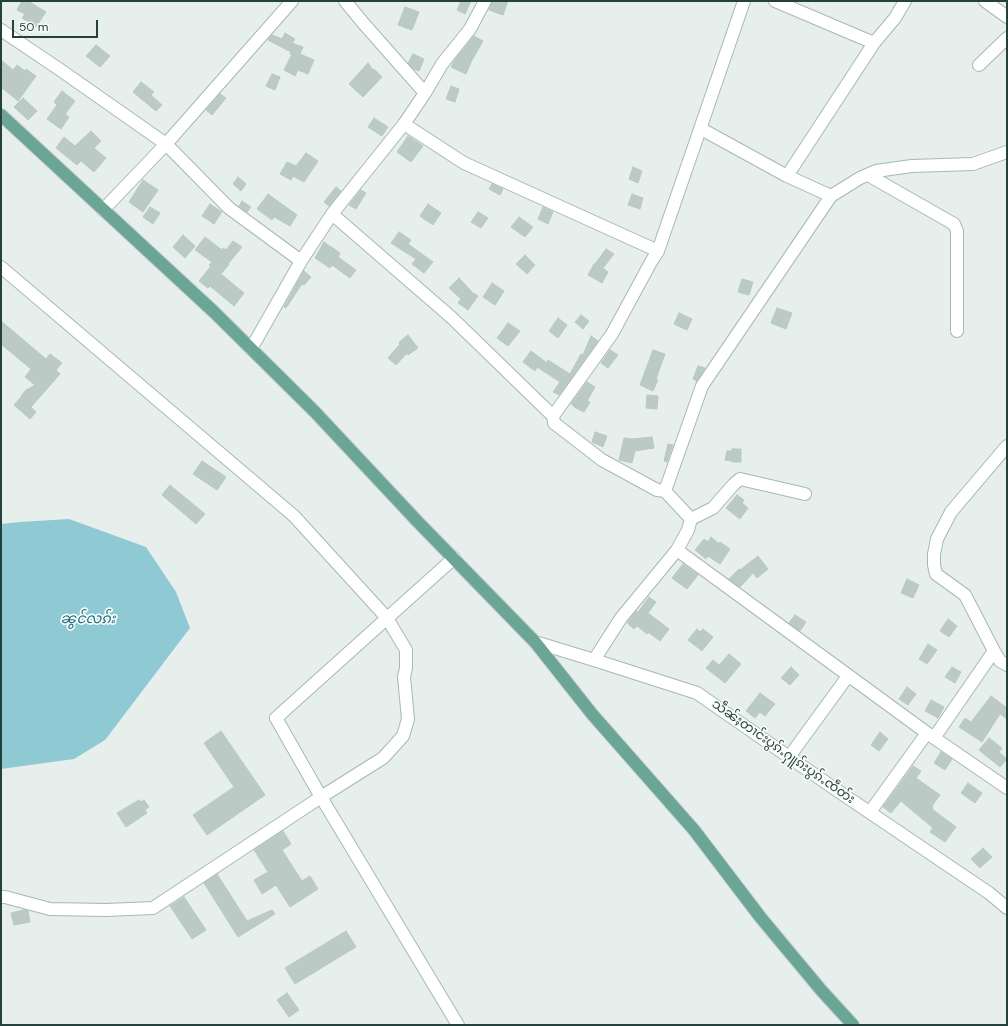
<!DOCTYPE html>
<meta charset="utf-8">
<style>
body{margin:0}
#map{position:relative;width:1008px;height:1026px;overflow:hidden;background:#e6efeb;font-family:"DM Sans",sans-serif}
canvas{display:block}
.frame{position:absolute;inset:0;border:2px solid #24423a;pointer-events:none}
.scale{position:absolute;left:12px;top:20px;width:86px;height:18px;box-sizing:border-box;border:2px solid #24423a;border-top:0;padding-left:5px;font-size:12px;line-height:14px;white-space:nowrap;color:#24423a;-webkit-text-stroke:3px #f7fbf9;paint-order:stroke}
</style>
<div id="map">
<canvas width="1008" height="1026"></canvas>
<div class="frame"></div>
<div class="scale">50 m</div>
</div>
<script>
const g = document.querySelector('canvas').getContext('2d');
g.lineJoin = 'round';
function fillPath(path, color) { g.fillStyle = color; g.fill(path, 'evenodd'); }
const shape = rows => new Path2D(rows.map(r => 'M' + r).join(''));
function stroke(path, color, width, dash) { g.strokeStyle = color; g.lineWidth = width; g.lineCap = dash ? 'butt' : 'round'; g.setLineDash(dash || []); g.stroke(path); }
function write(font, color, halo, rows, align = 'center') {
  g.font = font + ' "DM Sans","Noto Sans Myanmar",sans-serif'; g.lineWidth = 3.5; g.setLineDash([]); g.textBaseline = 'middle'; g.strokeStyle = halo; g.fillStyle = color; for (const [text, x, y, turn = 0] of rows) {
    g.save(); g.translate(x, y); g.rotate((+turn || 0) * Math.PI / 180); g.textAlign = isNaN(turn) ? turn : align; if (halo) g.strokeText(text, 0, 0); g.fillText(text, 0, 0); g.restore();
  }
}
const water = shape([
 [69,519,146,547,176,592,190,628,105,740,74,759,1,769,1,524,20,522]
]);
const building = shape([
 [22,1,28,1,46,12,36,27,22,18,25,14,17,10,22,1],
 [461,1,471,1,465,14,457,10,461,1],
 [492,1,508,1,503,15,489,10,492,1],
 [405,7,419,12,412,30,398,25,405,7],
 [285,33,295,39,292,43,303,47,300,54,314,60,308,74,298,70,295,76,284,70,292,54,290,54,291,52,268,40,272,35,282,39,285,33],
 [474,36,483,41,471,62,466,74,451,67,454,61,474,36],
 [96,45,110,56,100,67,86,56,96,45],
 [413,54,424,59,419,71,414,69,408,63,413,54],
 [1,60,13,70,17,65,25,71,26,69,36,76,18,101,1,87,1,60],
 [368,63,373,70,374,69,382,77,363,97,349,84,368,63],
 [272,74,280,77,275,90,266,86,272,74],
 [141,82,154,92,151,95,162,105,156,111,133,92,141,82],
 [451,86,459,89,455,102,446,99,451,86],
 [62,91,75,101,65,114,69,117,61,129,47,119,57,105,54,102,62,91],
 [220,94,226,98,212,115,206,110,220,94],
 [23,98,37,111,28,120,14,107,23,98],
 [374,118,388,127,382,136,368,127,374,118],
 [91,131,101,141,94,148,106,158,94,172,81,161,77,165,56,148,64,137,75,146,91,131],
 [408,136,423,146,411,162,397,152,408,136],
 [306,153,318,161,304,182,293,176,291,180,280,174,287,162,296,166,306,153],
 [633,167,642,171,638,183,629,179,633,167],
 [238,177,246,184,241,191,233,184,238,177],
 [143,180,158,190,143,212,129,202,143,180],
 [492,184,503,189,500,195,489,189,492,184],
 [336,187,341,191,329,206,324,202,336,187],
 [361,190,366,193,356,209,349,205,361,190],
 [268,194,297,215,290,226,274,217,272,220,257,209,268,194],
 [632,194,643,198,640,209,628,205,632,194],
 [242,201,251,207,247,212,239,206,242,201],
 [210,204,222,212,214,224,202,216,210,204],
 [428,204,441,213,433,225,420,216,428,204],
 [150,207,160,213,153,224,143,217,150,207],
 [543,207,553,212,548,224,538,219,543,207],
 [478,212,488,218,481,228,471,222,478,212],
 [519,217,533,227,525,237,511,227,519,217],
 [399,232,411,240,408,244,433,262,424,273,412,264,416,259,391,243,399,232],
 [183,235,195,246,185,258,173,247,183,235],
 [205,237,222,250,223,248,226,250,233,241,242,247,228,264,229,264,221,274,244,293,234,306,210,286,208,288,199,281,211,266,209,265,212,262,195,250,205,237],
 [324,242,340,253,338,257,356,270,350,278,332,265,330,268,315,258,324,242],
 [606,249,614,254,603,268,608,272,602,283,588,275,594,264,595,264,606,249],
 [525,255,535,265,527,274,516,264,525,255],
 [304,271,311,277,304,285,302,284,286,308,284,307,304,271],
 [459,278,473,293,478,296,468,310,458,303,461,299,449,288,459,278],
 [742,279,753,282,749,295,738,292,742,279],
 [492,283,504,291,495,305,483,297,492,283],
 [777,308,792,313,786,329,771,323,777,308],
 [679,313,692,319,687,330,674,324,679,313],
 [581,315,589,321,583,329,575,322,581,315],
 [558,318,567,325,558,338,549,331,558,318],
 [1,321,46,359,50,354,62,363,56,370,60,374,31,407,36,412,30,419,14,405,22,396,21,396,26,390,35,385,25,377,31,369,1,344,1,321],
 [508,323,520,331,508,346,497,338,508,323],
 [408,335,418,348,408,355,407,353,396,365,388,358,400,344,399,342,408,335],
 [591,336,598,341,559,395,553,392,560,382,537,367,535,371,523,362,531,351,547,363,548,360,570,374,581,354,583,355,591,336],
 [610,350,618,355,608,368,601,363,610,350],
 [653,350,665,354,656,379,658,380,653,391,640,385,653,350],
 [698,366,705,368,697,381,693,379,698,366],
 [587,382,595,387,587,401,590,402,584,412,574,407,574,406,571,404,587,382],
 [647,395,658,396,657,409,646,408,647,395],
 [595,432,607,436,603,447,592,442,595,432],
 [652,437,654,448,635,451,632,463,619,460,624,438,632,439,652,437],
 [668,444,673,445,667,462,664,461,668,444],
 [732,449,741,449,741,462,732,462,732,461,725,460,727,451,732,451,732,449],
 [202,461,226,477,217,490,193,474,202,461],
 [170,485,205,514,196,524,162,495,170,485],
 [737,495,744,500,742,503,748,508,740,519,726,508,737,495],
 [711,537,719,544,720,542,730,549,720,564,708,556,706,559,695,550,704,539,708,542,711,537],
 [758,556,768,569,757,578,753,573,740,587,729,579,739,569,740,570,758,556],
 [683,564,698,575,687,589,672,578,683,564],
 [907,579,919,585,913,598,901,593,907,579],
 [649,597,656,602,648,613,669,629,660,641,648,632,647,634,637,626,634,629,627,623,636,611,638,612,649,597],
 [795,615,806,622,800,631,789,623,795,615],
 [948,619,957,626,949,637,940,631,948,619],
 [697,629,700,632,703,629,713,637,702,651,688,640,697,629],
 [928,644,937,650,927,664,919,659,928,644],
 [729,654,741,664,725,683,706,668,713,660,719,665,729,654],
 [791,667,799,675,790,685,781,678,791,667],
 [952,667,961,672,955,683,945,677,952,667],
 [907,687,916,694,908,705,899,699,907,687],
 [760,693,775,704,765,716,760,712,755,718,746,711,760,693],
 [991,696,1007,708,1007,719,1000,714,982,742,959,727,965,718,971,722,991,696],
 [931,700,944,707,938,718,925,711,931,700],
 [221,731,265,795,207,835,193,815,234,787,204,743,221,731],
 [880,732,888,739,879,751,871,745,880,732],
 [989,738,1002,748,999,752,1007,759,1000,767,979,750,989,738],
 [941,752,952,759,945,770,934,763,941,752],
 [913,766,921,771,916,778,940,795,932,806,933,807,932,809,956,827,945,842,930,832,933,828,901,801,891,813,883,807,913,766],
 [968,783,982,793,975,803,961,793,968,783],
 [139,800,140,802,144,800,149,807,145,810,147,813,126,827,117,813,139,800],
 [283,831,291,844,282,850,302,881,310,876,318,889,290,907,276,885,262,894,254,880,268,872,254,850,283,831],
 [983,848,992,857,980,868,971,859,983,848],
 [217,874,247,921,272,910,275,914,238,937,204,883,217,874],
 [184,897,206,930,192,939,170,906,184,897],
 [24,910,28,911,30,922,14,925,11,913,24,910],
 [346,931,356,947,295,984,285,968,346,931],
 [287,993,299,1010,289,1017,277,1000,287,993]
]);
const minor = shape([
 [345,1,364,24,425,93],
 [775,1,874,43],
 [985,1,1007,17],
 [1,30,59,69,166,144,229,208,301,261],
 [979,65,1007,38],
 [404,124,464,163,658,251],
 [699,132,744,1],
 [868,175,954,224,957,231,957,331],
 [787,176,874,43,895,18,905,1],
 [103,210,166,144,292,1],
 [332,214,451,317,553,416,554,423,602,460,657,490,665,491,691,519,688,530,677,550,621,618,594,660],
 [1,267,294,516,387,618,406,650,406,668,404,677,408,719,403,736,383,758,321,797,153,908,106,910,50,909,5,897,1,897],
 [251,349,301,261,332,214,404,124,425,93,442,64,470,29,485,1],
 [553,416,612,334,651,262,658,251,699,132,705,131,787,176,831,196],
 [1007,446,951,512,937,539,934,554,934,565,936,574,965,595,994,651,1000,661,1007,665],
 [665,491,702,386,831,196,860,178,876,171,912,166,973,164,1007,152],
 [691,519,713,508,734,484,740,479,805,494],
 [677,550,927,733,1007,788],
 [454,558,276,718,321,797,458,1025],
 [535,642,594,660,697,693,838,791,989,893,1007,908],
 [934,738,994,651],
 [789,757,848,676],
 [870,812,927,733]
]);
const major = shape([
 [1,115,214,312,315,412,417,521,535,642,592,714,694,830,761,918,821,990,853,1025]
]);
const streetNames = [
 ["သဵၼ်ႈတၢင်းပွၵ်ႉႁူၵ်းပွၵ်ႉၸဵတ်း",783,752,35]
];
const waterNames = [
 ["ၼွင်လၵ်း",88,619]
];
fillPath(water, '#8ec9d4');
fillPath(building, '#bbcac4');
stroke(building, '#b8c9c2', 1);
stroke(minor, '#a8b8b2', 14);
stroke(major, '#c2cac8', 14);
stroke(minor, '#fff', 12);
stroke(major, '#6aa596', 12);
write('13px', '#24423a', '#f7fbf9', streetNames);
write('italic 14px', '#1c6f80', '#f7fbf9', waterNames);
</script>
